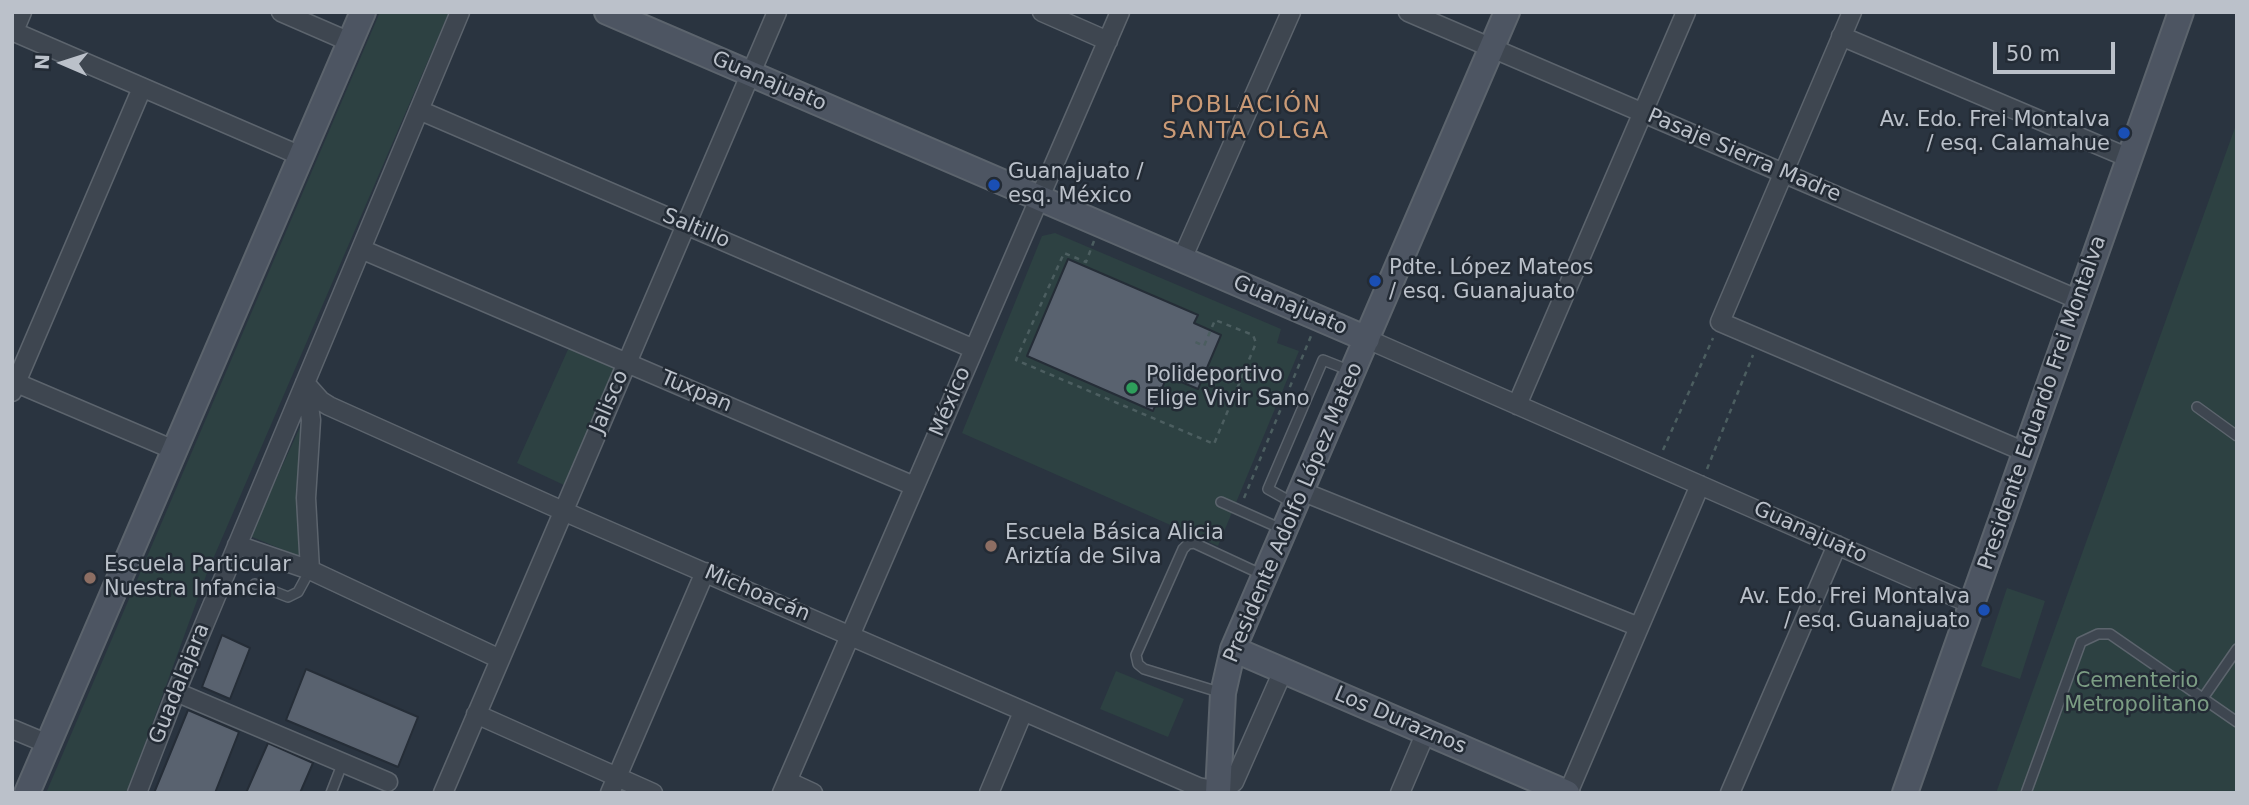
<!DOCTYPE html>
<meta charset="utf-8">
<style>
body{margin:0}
#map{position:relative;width:2249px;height:805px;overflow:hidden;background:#2a3440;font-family:"DejaVu Sans",sans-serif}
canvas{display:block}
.frame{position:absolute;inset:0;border:14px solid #bbc1ca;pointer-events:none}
.north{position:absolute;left:28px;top:28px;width:70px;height:70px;-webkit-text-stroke:5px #232b35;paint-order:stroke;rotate:273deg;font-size:19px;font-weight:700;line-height:28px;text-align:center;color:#bbc1ca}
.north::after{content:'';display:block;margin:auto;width:24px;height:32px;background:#bbc1ca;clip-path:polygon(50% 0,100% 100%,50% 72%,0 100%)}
.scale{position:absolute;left:1993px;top:42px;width:122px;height:32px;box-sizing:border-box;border:4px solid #bbc1ca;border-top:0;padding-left:9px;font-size:21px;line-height:24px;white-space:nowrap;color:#bbc1ca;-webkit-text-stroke:5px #232b35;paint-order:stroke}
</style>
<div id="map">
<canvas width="2249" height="805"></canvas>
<div class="frame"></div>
<div class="north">N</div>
<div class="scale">50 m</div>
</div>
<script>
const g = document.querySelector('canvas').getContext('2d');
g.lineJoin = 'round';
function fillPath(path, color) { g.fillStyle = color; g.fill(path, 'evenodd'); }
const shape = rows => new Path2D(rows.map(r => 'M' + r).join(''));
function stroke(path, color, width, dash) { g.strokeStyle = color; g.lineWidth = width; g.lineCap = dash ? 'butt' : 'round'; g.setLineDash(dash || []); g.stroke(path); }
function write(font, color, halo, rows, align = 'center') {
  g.font = font + ' "DejaVu Sans",sans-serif'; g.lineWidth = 5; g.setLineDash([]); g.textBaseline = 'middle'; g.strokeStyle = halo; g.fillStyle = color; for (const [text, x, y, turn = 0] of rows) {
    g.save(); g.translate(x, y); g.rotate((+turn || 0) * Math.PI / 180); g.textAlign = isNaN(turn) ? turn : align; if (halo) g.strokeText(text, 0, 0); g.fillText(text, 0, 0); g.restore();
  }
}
const green = shape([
 [380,12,449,12,207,573,127,793,46,793],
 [2237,122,2237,793,1996,793],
 [1055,233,1281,329,1277,343,1299,351,1218,546,962,433,1042,236],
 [570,345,619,367,566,486,517,463],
 [301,425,300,557,250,536],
 [2007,588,2045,601,2020,679,1981,666],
 [1116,671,1184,699,1168,737,1100,709]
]);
const building = shape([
 [1068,259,1198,315,1194,323,1221,335,1198,389,1167,376,1153,411,1027,356,1068,259],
 [222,635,250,648,230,699,202,687,222,635],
 [306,669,418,717,398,767,286,720,306,669],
 [188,710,239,732,215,793,154,793,188,710],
 [268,743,313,763,300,793,246,793,268,743]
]);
const path = shape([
 [1094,241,1086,262,1064,253,1016,360,1214,444,1256,343,1253,335,1215,320,1204,346,1193,341],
 [1663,450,1713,338],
 [1707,469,1753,355],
 [1244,498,1311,336]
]);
const lane = shape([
 [2197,407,2237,436],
 [1221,502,1284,530],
 [1293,503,1268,489,1323,360,1351,371],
 [255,584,288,597,298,592,310,570],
 [1222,693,1144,669,1138,664,1136,655,1183,549,1188,544,1194,543,1263,575],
 [2203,698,2237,649],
 [331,793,343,762],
 [2026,793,2081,642,2098,634,2110,634,2237,722]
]);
const street = shape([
 [281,12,350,42],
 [1042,12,1108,41],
 [1408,12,2079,300],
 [1852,12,1720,322,2025,452],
 [12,31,301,156],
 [14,31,22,12],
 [1841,36,2129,158],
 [419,110,974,349],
 [361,249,914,486],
 [1182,259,1291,12],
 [1367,339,1971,604],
 [12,381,174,450],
 [305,383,321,401,329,406,563,511,1198,787,1218,791,1224,790,1234,782,1283,671],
 [306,386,311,420,306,498,310,570],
 [12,392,142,88],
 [1517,405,1686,12],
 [1301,491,1639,627],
 [237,545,310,570,500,659],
 [176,692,388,782],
 [476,714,653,793],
 [12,729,48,744],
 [787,781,813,793],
 [137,793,176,692,460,12],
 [443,793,777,12],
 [610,793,705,572],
 [782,793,1120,12],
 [989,793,1023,712],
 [1400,793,1426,732],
 [1568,793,1700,485],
 [1730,793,1837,545]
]);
const secondary = shape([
 [607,12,1367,339],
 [1233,649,1567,793],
 [27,793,363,12],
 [1218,793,1223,693,1233,649,1507,12],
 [1905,793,2181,12]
]);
const markers = [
 [2124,133,7,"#1a4fb4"],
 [994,185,7,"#1a4fb4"],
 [1375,281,7,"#1a4fb4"],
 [1132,388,7,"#2e9e5b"],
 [991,546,7,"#8d6e63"],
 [90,578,7,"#8d6e63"],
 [1984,610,7,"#1a4fb4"]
];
const streetNames = [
 ["Guanajuato",769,82,23],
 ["Pasaje Sierra Madre",1744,156,23],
 ["Saltillo",696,229,23],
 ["Guanajuato",1290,306,23],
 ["Tuxpan",696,392,23],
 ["Jalisco",610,402,-67],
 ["México",951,402,-67],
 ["Presidente Eduardo Frei Montalva",2043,403,-71],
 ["Presidente Adolfo López Mateo",1294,513,-67],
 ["Guanajuato",1810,533,24],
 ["Michoacán",757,594,23],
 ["Guadalajara",180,684,-68],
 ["Los Duraznos",1400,721,23]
];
const poiNames = [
 ["Av. Edo. Frei Montalva",2110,121,"right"],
 ["/ esq. Calamahue",2110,145,"right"],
 ["Guanajuato /",1008,173],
 ["esq. México",1008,197],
 ["Pdte. López Mateos",1389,269],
 ["/ esq. Guanajuato",1389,293],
 ["Polideportivo",1146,376],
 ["Elige Vivir Sano",1146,400],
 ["Escuela Básica Alicia",1005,534],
 ["Ariztía de Silva",1005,558],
 ["Escuela Particular",104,566],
 ["Nuestra Infancia",104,590],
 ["Av. Edo. Frei Montalva",1970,598,"right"],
 ["/ esq. Guanajuato",1970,622,"right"]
];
const parkNames = [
 ["Cementerio",2137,682],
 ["Metropolitano",2137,706]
];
const neighbourhoodNames = [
 ["POBLACIÓN",1246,106],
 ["SANTA OLGA",1246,132]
];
fillPath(green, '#2d4142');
fillPath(building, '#59626f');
stroke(building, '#252d37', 2);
stroke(lane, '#5c646d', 12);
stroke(street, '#5c646d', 21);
stroke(secondary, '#5c646d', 28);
stroke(path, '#4c5e60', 2.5, [5, 5]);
stroke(lane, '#3e4650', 9);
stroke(street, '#3e4650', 18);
stroke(secondary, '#4d5562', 24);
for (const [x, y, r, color] of markers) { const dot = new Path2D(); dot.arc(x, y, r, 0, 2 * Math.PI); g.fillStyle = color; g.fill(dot); stroke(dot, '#232b35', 2.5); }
write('21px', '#bbc1ca', '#232b35', streetNames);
write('21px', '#bbc1ca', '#232b35', poiNames, 'left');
write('21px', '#7c9d84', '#232b35', parkNames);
g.letterSpacing = '2px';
write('23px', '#ca9a76', '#232b35', neighbourhoodNames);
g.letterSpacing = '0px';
</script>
